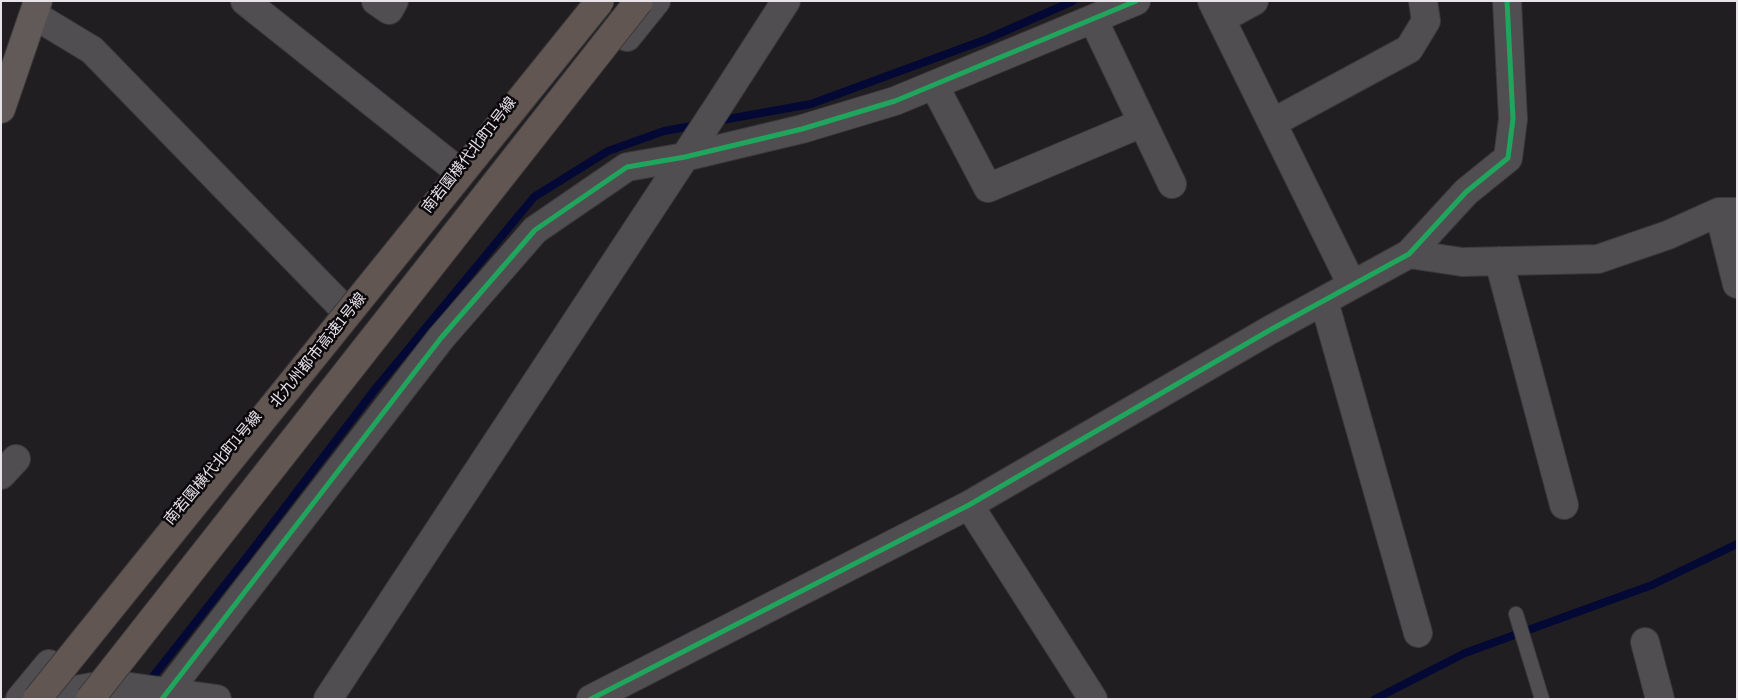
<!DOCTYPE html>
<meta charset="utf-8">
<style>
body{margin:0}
#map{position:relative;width:1738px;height:700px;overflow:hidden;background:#211e22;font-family:"Asap Condensed",sans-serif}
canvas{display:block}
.frame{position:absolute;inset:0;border:2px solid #e7e3e8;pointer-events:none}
</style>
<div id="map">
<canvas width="1738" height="700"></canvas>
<div class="frame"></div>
</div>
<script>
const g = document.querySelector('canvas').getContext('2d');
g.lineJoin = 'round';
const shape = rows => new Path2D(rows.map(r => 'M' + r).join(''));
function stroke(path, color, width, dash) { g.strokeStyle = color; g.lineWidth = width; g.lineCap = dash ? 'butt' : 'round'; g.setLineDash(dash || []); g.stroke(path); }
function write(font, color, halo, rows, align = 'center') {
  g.font = font + ' "Asap Condensed","Noto Sans JP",sans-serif'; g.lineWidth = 5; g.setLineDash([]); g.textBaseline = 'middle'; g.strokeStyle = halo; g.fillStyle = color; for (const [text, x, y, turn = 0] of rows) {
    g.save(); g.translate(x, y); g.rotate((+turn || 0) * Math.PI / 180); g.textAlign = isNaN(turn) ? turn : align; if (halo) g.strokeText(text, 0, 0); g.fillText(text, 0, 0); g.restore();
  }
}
const stream = shape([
 [717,121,811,104,987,39,1073,1],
 [147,684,247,557,376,388,534,197,608,151,664,131,698,125],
 [1375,699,1465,653,1652,585,1737,544]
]);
const service = shape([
 [1516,614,1542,699]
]);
const minor = shape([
 [245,1,457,170],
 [376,1,389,10,394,1],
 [1212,1,1352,285],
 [34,15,92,50,345,310],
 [1093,19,1172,184],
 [1221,19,1254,1],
 [934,85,988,188,1142,123],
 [1272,123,1409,49,1426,21,1423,1],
 [1719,212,1737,284],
 [1409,254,1462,262,1598,259,1668,235,1719,212,1737,212],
 [1499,261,1564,505],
 [1324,301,1418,633],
 [1,475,16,459],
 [969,505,1093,699],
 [1645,642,1660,699],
 [25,699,109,684,217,699],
 [162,699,441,338,535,230,627,167,685,157,802,129,895,101,1136,1],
 [328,699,717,108,786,1],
 [591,699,969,505,1270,330,1409,254,1466,192,1508,158,1513,119,1507,1]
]);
const tertiary = shape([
 [627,37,656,1],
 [20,699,49,664]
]);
const primary = shape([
 [1,109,38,1]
]);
const motorwayBridge = shape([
 [37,699,600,1],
 [90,699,639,1]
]);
const cycleway = shape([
 [162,699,441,338,535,230,627,167,685,157,802,129,895,101,1136,1],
 [591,699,969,505,1270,330,1409,254,1466,192,1508,158,1513,119,1507,1]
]);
const streetNames = [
 ["南若園横代北町1号線",469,155,-52],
 ["北九州都市高速1号線",318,350,-51],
 ["南若園横代北町1号線",213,468,-50]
];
stroke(stream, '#030934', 8);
stroke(service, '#3a383b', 16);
stroke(minor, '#3a383b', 30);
stroke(tertiary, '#3a383b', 30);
stroke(primary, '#3a383b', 30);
stroke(service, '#514e52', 14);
stroke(minor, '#514e52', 28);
stroke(tertiary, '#514e52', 28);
stroke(primary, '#625a58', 28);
stroke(motorwayBridge, '#3a383b', 30, []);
stroke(motorwayBridge, '#615652', 28);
stroke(cycleway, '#20a55d', 5);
write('15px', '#e7e3e8', '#0a080b', streetNames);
</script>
